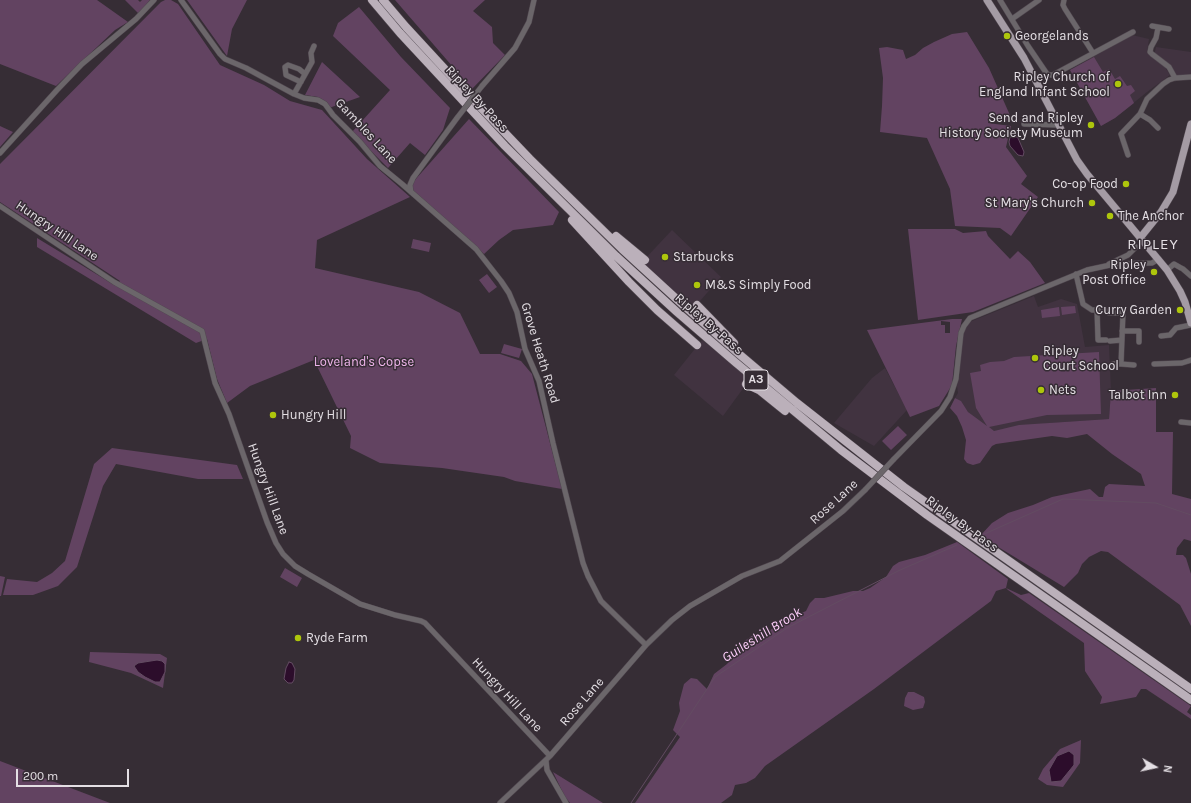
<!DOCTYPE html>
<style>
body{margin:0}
#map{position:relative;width:1191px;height:803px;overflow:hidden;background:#362d35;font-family:Karla,sans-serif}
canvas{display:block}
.north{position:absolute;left:1135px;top:747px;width:40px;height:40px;-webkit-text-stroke:3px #362d35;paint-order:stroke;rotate:99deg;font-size:11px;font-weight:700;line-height:16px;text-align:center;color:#e4dfe4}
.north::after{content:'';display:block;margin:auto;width:14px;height:18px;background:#e4dfe4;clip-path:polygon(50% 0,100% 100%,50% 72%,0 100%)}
.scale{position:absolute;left:16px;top:769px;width:113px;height:18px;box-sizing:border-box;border:2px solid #e4dfe4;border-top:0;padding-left:5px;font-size:12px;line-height:14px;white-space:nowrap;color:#e4dfe4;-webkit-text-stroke:3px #362d35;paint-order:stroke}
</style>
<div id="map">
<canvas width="1191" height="803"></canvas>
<div class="north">N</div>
<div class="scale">200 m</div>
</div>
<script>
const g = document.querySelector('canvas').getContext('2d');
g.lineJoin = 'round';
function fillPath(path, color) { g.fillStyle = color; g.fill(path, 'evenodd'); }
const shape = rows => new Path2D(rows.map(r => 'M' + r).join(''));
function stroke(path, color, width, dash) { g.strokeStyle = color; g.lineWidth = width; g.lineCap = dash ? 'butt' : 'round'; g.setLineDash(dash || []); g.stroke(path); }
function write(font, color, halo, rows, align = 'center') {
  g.font = font + ' Karla,sans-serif'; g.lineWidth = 3; g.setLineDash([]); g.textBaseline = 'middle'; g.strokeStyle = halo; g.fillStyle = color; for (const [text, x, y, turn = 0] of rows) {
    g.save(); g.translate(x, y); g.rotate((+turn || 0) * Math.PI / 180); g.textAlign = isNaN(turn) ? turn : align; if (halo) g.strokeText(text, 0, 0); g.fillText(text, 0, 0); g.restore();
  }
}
const built = shape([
 [1132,35,1149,39,1147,52,1165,67,1170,75,1147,92,1115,118,1101,126,1070,70],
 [1156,47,1191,52,1191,77,1175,78,1171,70,1154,56],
 [672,230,721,277,693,309,642,262],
 [1034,296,1038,307,1061,299,1077,304,1085,347,1109,345,1111,391,1109,419,1051,423,994,431,988,430,968,412,961,402,955,398,958,393,957,386,960,374,960,341,967,323],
 [702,340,750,379,723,416,674,375],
 [885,368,907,410,874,446,834,423,872,378]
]);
const green = shape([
 [0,0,97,0,128,22,115,30,56,86,0,64],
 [125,0,138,0,140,2,142,0,150,0,139,14],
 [165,0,171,0,178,4,220,65,264,85,290,101,322,110,367,159,410,197,317,240,315,268,419,292,460,313,480,354,500,354,521,361,532,374,562,489,515,481,504,477,442,468,380,463,350,448,351,436,314,360,250,386,227,403,217,379,207,339,196,343,37,247,37,238,116,286,120,281,0,202,0,164,161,2],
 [187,0,247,0,232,29,227,56],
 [395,0,485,0,473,11,492,27,493,43,505,55,472,89],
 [359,7,401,57,450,108,443,130,425,155,410,143,388,168,352,132,390,90,333,36,338,23],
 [967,32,989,68,1013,122,990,117,988,123,1011,126,1006,147,1027,176,1021,184,1038,197,1011,236,1000,228,955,226,950,189,927,138,880,132,882,106,883,78,879,48,887,47,903,50,906,59,915,55,923,48,934,42,952,34],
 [1094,57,1103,72,1109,69,1115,79,1120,76,1127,86,1131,85,1135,91,1130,95,1134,103,1115,118,1101,126,1070,70],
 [322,62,360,97,329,108,327,102,318,97,305,95],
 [469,119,559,212,553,225,513,230,499,240,484,254,414,191,412,187,414,181],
 [0,126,13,132,0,147],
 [908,229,955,229,963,233,986,231,988,236,1010,259,1018,251,1030,262,1045,283,973,312,918,320],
 [413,239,431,243,429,252,411,248],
 [487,274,497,287,489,293,479,280],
 [1075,306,1076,313,1062,315,1061,307],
 [1059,307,1060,316,1042,318,1041,310],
 [952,319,962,319,956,346,952,385,939,406,910,417,867,330],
 [941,321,950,322,950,333,945,333,945,325,941,325],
 [504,344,522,349,519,358,501,353],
 [1099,352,1101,414,1047,415,989,427,994,431,1019,425,1109,419,1111,391,1156,388,1156,432,1173,432,1172,494,1191,499,1191,541,1184,539,1177,548,1176,555,1183,555,1186,558,1191,574,1191,626,1180,605,1108,552,1101,551,1089,557,1082,564,1078,573,1064,587,980,536,992,523,1008,513,1033,505,1052,497,1090,489,1099,497,1103,497,1105,487,1109,484,1145,486,1141,474,1112,454,1087,434,1067,438,1052,436,996,444,992,446,980,463,973,465,967,463,964,459,966,440,962,427,957,416,950,408,955,398,961,401,968,412,987,426,976,408,970,373,981,371,980,365,990,362,1004,361,1014,357],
 [898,426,907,435,891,450,882,441],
 [112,448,237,465,243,479,198,479,116,464,103,486,77,567,58,586,33,595,3,595,7,579,37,582,52,573,65,561,94,464],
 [957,542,1008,579,1006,588,1021,595,1029,593,1191,706,1187,712,1191,715,1191,719,1146,689,1141,689,1136,697,1100,704,1102,697,1085,671,1084,643,1008,590,1006,588,996,591,991,601,874,689,765,766,755,778,746,783,735,785,732,795,721,803,635,803,680,737,673,730,680,711,679,703,684,684,691,678,697,679,707,689,714,674,727,664,738,652,746,640,753,635,768,632,773,628,775,622,784,617,793,617,806,611,810,603,815,598,824,598,853,591,863,591,870,588,886,577,893,566,899,562,925,555],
 [285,568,302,578,297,587,280,577],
 [0,576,5,577,1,596,0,596],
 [90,652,160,654,167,658,163,688,131,673,89,662],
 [908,692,914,692,924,697,925,702,923,708,913,710,904,706,905,698],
 [1081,740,1080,763,1063,787,1047,785,1038,779,1043,769,1060,749],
 [0,761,110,803,0,803],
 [553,772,603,803,570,803,565,797]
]);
const water = shape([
 [1015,136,1018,138,1024,152,1023,156,1018,155,1010,146,1009,142,1010,137,1015,136],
 [157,660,162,661,165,664,165,672,160,682,155,682,145,677,138,672,134,666,138,663,157,660],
 [289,662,292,663,295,669,294,680,292,683,288,683,284,679,286,668,289,662],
 [1069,751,1074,755,1074,765,1061,781,1051,782,1049,770,1057,756,1069,751]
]);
const stream = shape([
 [982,535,1063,499,1156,503,1191,515],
 [631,803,715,677,787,628,898,571,957,545]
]);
const minor = shape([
 [181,0,220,54,225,59,246,68,294,94,304,98,318,100,325,104,333,115,360,142,380,166,402,184,476,249,501,281,509,293,517,312,525,349,539,381,553,443,583,563,588,576,601,601,646,645],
 [1000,0,1028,46,1047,74,1050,75,1053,75,1133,32],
 [1064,0,1063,5,1065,9,1093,53],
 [1012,19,1039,0],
 [1152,26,1169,29],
 [1158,28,1156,38,1151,47,1150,52,1152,54,1169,67,1175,78],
 [301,82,286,75,285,67,288,65,299,69,305,74],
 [482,86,515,48,529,22,534,0],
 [294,94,312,62,311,53,314,46],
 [1140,114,1150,120,1158,128],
 [1024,124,1058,125],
 [0,153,57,90,82,64,136,19,154,0],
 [1128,155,1121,134,1140,114,1147,99,1163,84,1169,80,1175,78,1191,77],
 [411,192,410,185,413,178,457,118],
 [0,206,114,282,202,331,215,383,229,414,267,522,276,543,283,554,295,566,308,574,360,604,395,615,421,621,425,623,550,756],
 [1109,264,1128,255,1136,247],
 [1183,269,1191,276],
 [1167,270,1174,264,1181,268],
 [1076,274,1083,304,1092,310,1105,310,1109,313,1123,313,1121,364,1134,365],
 [1097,310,1098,340,1106,340],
 [1122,331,1139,331,1139,342],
 [1161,336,1170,335,1176,328,1191,325],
 [1110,341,1122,340],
 [1113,364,1121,364],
 [1154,364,1182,363,1191,360],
 [1181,422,1191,423],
 [894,459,941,411,950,397,956,379,961,333,964,326,970,318,1087,270,1115,264,1152,263,1159,259],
 [546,760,547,770,566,803],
 [500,803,550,756,646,645,672,620,690,606,742,576,780,561,843,511,865,490]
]);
const major = shape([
 [987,0,1024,58,1077,160,1087,174,1167,270,1180,291,1185,302,1191,323],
 [1140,238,1161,212,1173,192,1191,124]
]);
const highway = shape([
 [372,0,400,33,505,146,616,256,677,312,735,362,841,450,927,515,1191,700],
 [383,0,406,27,465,91,530,159,622,249,682,304,739,354,797,403,904,487,1191,689],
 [572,220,629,282,657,310,697,345],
 [616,236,645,260],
 [697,305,734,343],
 [746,384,759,390,785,411]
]);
const minorBridge = shape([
 [457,118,482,86],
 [865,490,894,459]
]);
const markers = [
 [1007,36,4,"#aec60c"],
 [1118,84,4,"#aec60c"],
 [1091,125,4,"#aec60c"],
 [1126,184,4,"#aec60c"],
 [1092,203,4,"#aec60c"],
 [1110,216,4,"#aec60c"],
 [665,257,4,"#aec60c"],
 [1154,272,4,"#aec60c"],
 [697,285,4,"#aec60c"],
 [1180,310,4,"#aec60c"],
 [1035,358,4,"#aec60c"],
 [1041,390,4,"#aec60c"],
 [1175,395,4,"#aec60c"],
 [273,415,4,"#aec60c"],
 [298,638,4,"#aec60c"]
];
const shields = [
 [756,380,24]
];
const shieldNames = [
 ["A3",756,380]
];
const poiNames = [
 ["Georgelands",1015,36],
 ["Ripley Church of",1110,77,"right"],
 ["England Infant School",1110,92,"right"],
 ["Send and Ripley",1083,118,"right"],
 ["History Society Museum",1083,133,"right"],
 ["Co-op Food",1118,184,"right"],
 ["St Mary's Church",1084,203,"right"],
 ["The Anchor",1118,216],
 ["Starbucks",673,257],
 ["Ripley",1146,265,"right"],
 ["Post Office",1146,280,"right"],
 ["M&S Simply Food",705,285],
 ["Curry Garden",1172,310,"right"],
 ["Ripley",1043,351],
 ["Court School",1043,366],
 ["Nets",1049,390],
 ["Talbot Inn",1167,395,"right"],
 ["Hungry Hill",281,415],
 ["Ryde Farm",306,638]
];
const streetNames = [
 ["Ripley By-Pass",477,99,47],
 ["Gambles Lane",366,131,47],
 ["Hungry Hill Lane",57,231,34],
 ["Ripley By-Pass",709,324,41],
 ["Grove Heath Road",540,353,73],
 ["Hungry Hill Lane",268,489,70],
 ["Rose Lane",834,502,-42],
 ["Ripley By-Pass",962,524,36],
 ["Hungry Hill Lane",507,695,47],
 ["Rose Lane",582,702,-49]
];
const parkNames = [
 ["Loveland's Copse",364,362]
];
const waterNames = [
 ["Guileshill Brook",762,635,-32]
];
const quarterNames = [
 ["RIPLEY",1153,245]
];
fillPath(built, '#413340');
fillPath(green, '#624361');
fillPath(water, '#2c0d2b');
stroke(water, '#634c62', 1);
stroke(stream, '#634c62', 1);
stroke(minor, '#524951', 6);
stroke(major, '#524951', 8);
stroke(highway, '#524951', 9);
stroke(minor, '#6b666a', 5);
stroke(major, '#a49ba4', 7);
stroke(highway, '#bbb0ba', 8);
stroke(minorBridge, '#524951', 6, []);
stroke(minorBridge, '#6b666a', 5);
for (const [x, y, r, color] of markers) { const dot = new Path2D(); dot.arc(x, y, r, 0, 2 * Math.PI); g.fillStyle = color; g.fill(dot); stroke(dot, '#362d35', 1.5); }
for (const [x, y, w] of shields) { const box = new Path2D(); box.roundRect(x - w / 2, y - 10, w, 20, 3); g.fillStyle = '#362d35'; g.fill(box); stroke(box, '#e4dfe4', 1); }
write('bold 12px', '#e4dfe4', null, shieldNames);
write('13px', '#e4dfe4', '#362d35', poiNames, 'left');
write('13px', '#e4dfe4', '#362d35', streetNames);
write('13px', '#efb4eb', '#362d35', parkNames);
write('italic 14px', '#ffcffc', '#362d35', waterNames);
g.letterSpacing = '1px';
write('15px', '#e4dfe4', '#362d35', quarterNames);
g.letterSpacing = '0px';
</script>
